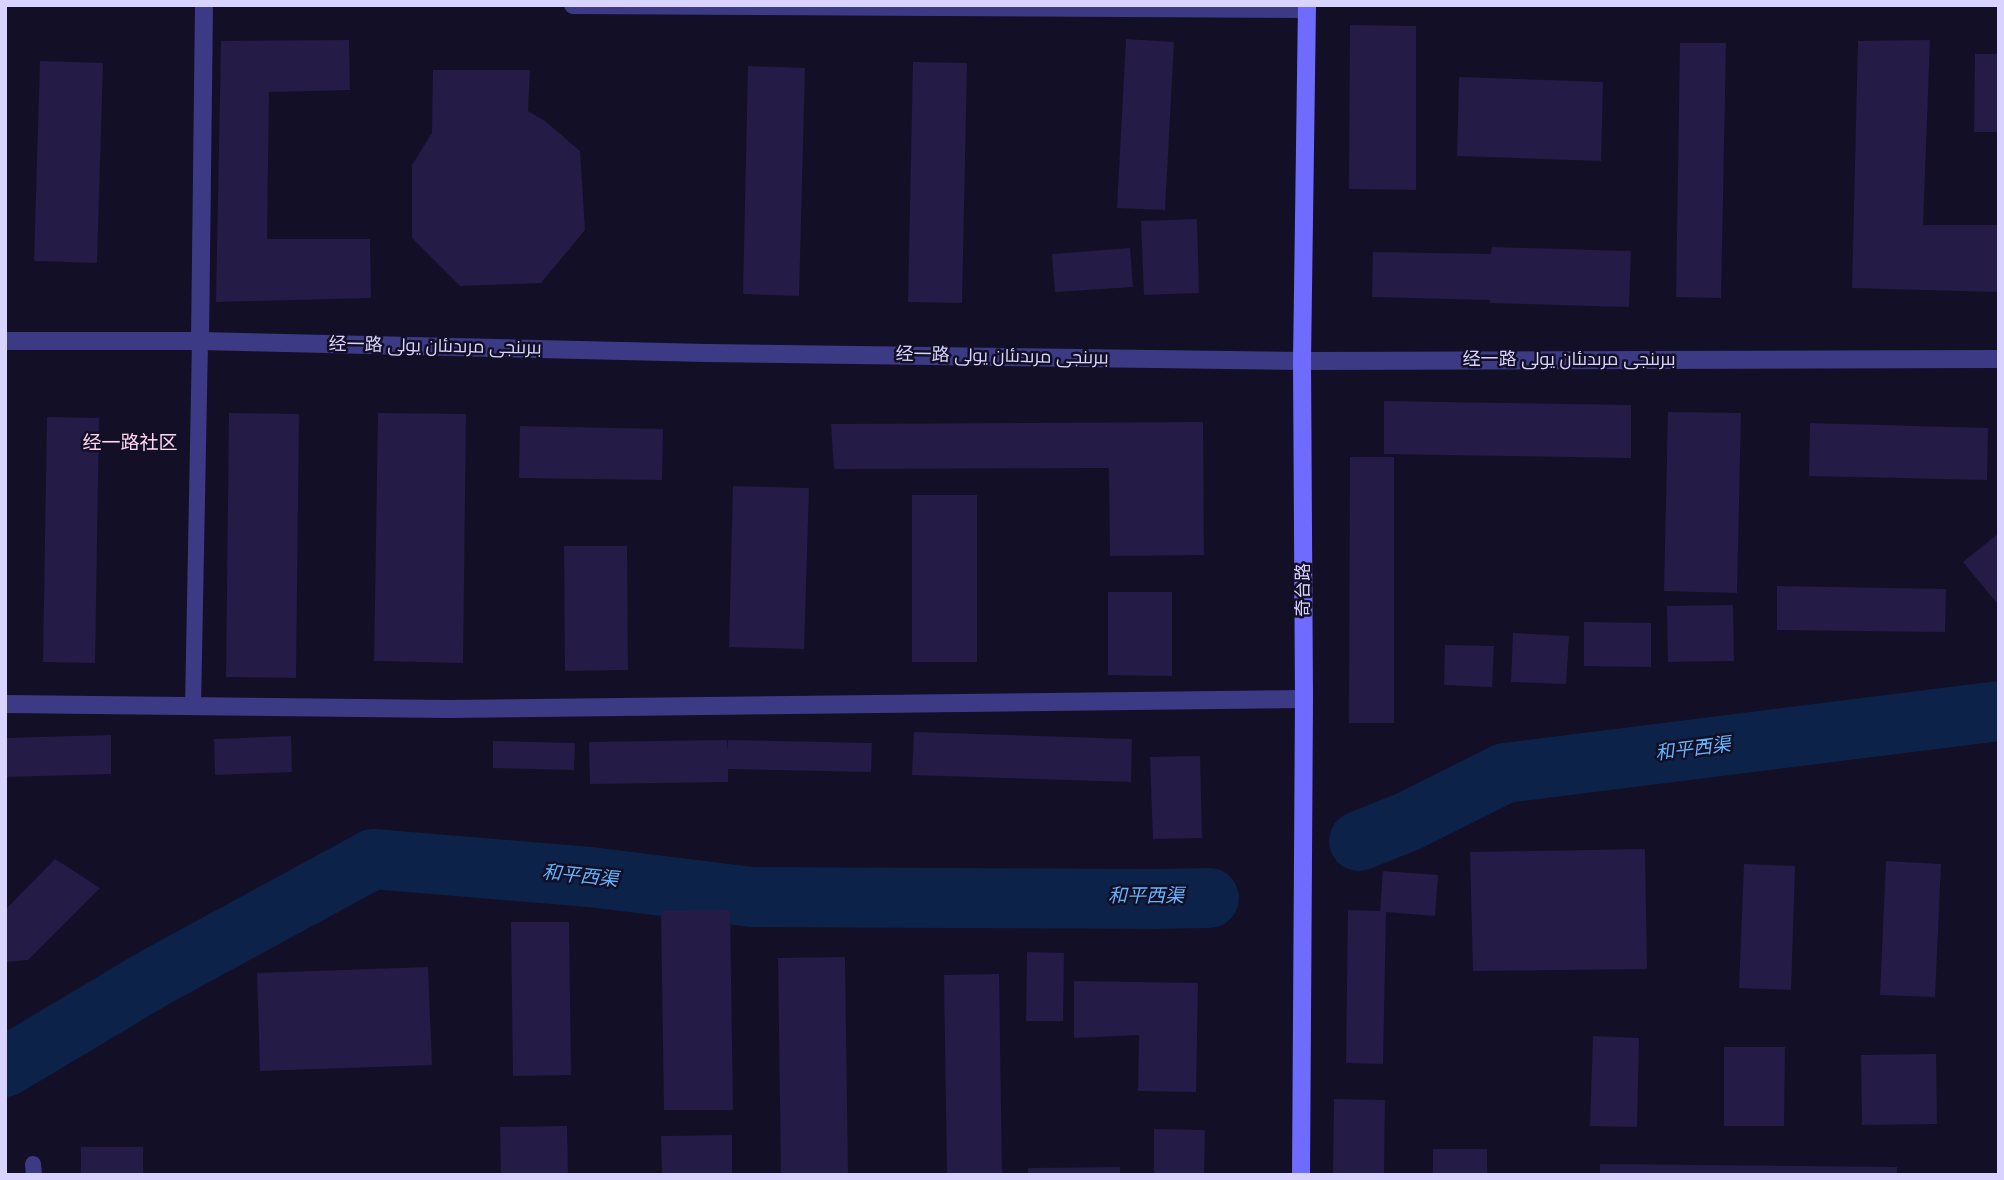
<!DOCTYPE html>
<meta charset="utf-8">
<style>
body{margin:0}
#map{position:relative;width:2004px;height:1180px;overflow:hidden;background:#130f26;font-family:"DM Sans",sans-serif}
canvas{display:block}
.frame{position:absolute;inset:0;border:7px solid #d9d4ff;pointer-events:none}
</style>
<div id="map">
<canvas width="2004" height="1180"></canvas>
<div class="frame"></div>
</div>
<script>
const g = document.querySelector('canvas').getContext('2d');
g.lineJoin = 'round';
const shape = rows => new Path2D(rows.map(r => 'M' + r).join(''));
function stroke(path, color, width, dash) { g.strokeStyle = color; g.lineWidth = width; g.lineCap = dash ? 'butt' : 'round'; g.setLineDash(dash || []); g.stroke(path); }
function fillPath(path, color) { g.fillStyle = color; g.fill(path, 'evenodd'); }
function write(font, color, halo, rows, align = 'center') {
  g.font = font + ' "DM Sans",Cairo,"Noto Sans SC",sans-serif'; g.lineWidth = 5; g.setLineDash([]); g.textBaseline = 'middle'; g.strokeStyle = halo; g.fillStyle = color; for (const [text, x, y, turn = 0] of rows) {
    g.save(); g.translate(x, y); g.rotate((+turn || 0) * Math.PI / 180); g.textAlign = isNaN(turn) ? turn : align; if (halo) g.strokeText(text, 0, 0); g.fillText(text, 0, 0); g.restore();
  }
}
const river = shape([
 [1359,841,1409,821,1505,773,1999,711],
 [5,1067,154,978,373,859,590,877,752,897,1156,899,1209,898]
]);
const building = shape([
 [1350,25,1416,26,1416,190,1349,189],
 [1126,39,1174,42,1165,210,1117,208],
 [349,40,350,90,269,92,267,239,370,239,371,298,216,302,221,41],
 [1930,40,1923,225,1999,225,1999,292,1852,288,1858,41],
 [1680,43,1726,43,1721,298,1676,297],
 [1975,54,1999,54,1999,132,1974,132],
 [40,61,103,63,97,263,34,261],
 [913,62,967,63,962,303,908,302],
 [748,66,805,68,799,296,743,294],
 [433,70,530,70,528,111,545,121,580,151,585,230,541,283,460,286,412,238,412,165,432,133],
 [1459,77,1603,82,1601,161,1457,156],
 [1197,219,1199,293,1144,295,1141,221],
 [1492,247,1631,251,1629,307,1490,303,1490,300,1372,297,1373,252,1491,254],
 [1130,248,1133,287,1055,292,1052,254],
 [1384,401,1631,405,1631,458,1384,454],
 [1668,412,1741,413,1737,593,1664,591],
 [229,413,299,414,296,678,226,677],
 [378,413,466,414,463,663,374,661],
 [47,417,99,418,95,663,43,662],
 [1203,422,1204,555,1110,556,1109,468,834,469,831,424],
 [1810,423,1988,428,1987,480,1809,476],
 [520,426,663,429,662,480,519,478],
 [1350,457,1394,457,1394,723,1349,723],
 [733,486,809,488,804,649,729,647],
 [912,495,977,495,977,662,912,662],
 [1999,533,1999,600,1996,602,1963,562],
 [564,546,627,546,628,670,565,671],
 [1777,586,1946,589,1945,632,1777,630],
 [1108,592,1172,592,1172,676,1108,675],
 [1733,605,1734,661,1668,662,1667,606],
 [1584,622,1651,623,1651,667,1584,666],
 [1513,633,1569,636,1566,684,1511,682],
 [1445,645,1494,646,1492,687,1444,685],
 [914,732,1132,739,1131,782,912,775],
 [111,735,111,774,5,777,5,738],
 [291,736,292,772,215,775,214,739],
 [727,740,728,751,728,740,872,743,871,772,728,769,728,782,590,784,589,742],
 [493,741,575,743,574,770,493,768],
 [1200,756,1202,838,1153,839,1150,757],
 [1645,849,1647,969,1473,971,1470,852],
 [55,859,100,888,28,960,5,962,5,910],
 [1886,861,1941,864,1935,997,1880,995],
 [1744,864,1795,866,1791,990,1739,988],
 [1383,871,1438,875,1435,916,1386,912,1383,1064,1346,1063,1348,910,1380,911],
 [730,910,733,1110,664,1110,661,911],
 [511,922,569,922,571,1075,513,1076],
 [1027,952,1064,953,1063,1021,1026,1021],
 [845,957,848,1175,781,1175,778,958],
 [428,967,432,1065,260,1071,257,973],
 [999,974,1002,1175,947,1175,944,975],
 [1074,981,1198,983,1196,1092,1138,1091,1139,1035,1074,1038],
 [1593,1036,1639,1038,1637,1127,1590,1126],
 [1724,1047,1785,1047,1784,1126,1724,1126],
 [1936,1054,1937,1124,1862,1125,1861,1055],
 [1334,1099,1385,1100,1384,1175,1333,1175],
 [567,1126,568,1175,501,1175,500,1127],
 [1154,1129,1205,1130,1204,1175,1154,1175],
 [732,1135,732,1175,662,1175,661,1136],
 [81,1147,143,1147,143,1175,81,1175],
 [1433,1149,1487,1149,1487,1175,1433,1175],
 [1600,1164,1897,1167,1897,1175,1600,1175],
 [1120,1167,1120,1175,1028,1175,1028,1168]
]);
const lane = shape([
 [193,707,200,341],
 [33,1164,34,1175]
]);
const street = shape([
 [573,5,1307,9],
 [5,341,200,341,707,353,1302,361,1999,359],
 [200,341,204,5],
 [5,704,449,709,1304,699]
]);
const secondary = shape([
 [1301,1175,1304,699,1302,361,1307,5]
]);
const streetNames = [
 ["经一路 بىرىنجى مرىدىئان يولى",435,347,1],
 ["经一路 بىرىنجى مرىدىئان يولى",1002,357,1],
 ["经一路 بىرىنجى مرىدىئان يولى",1569,360],
 ["奇台路",1304,590,-90]
];
const neighbourhoodNames = [
 ["经一路社区",130,444]
];
const waterNames = [
 ["和平西渠",1693,750,-7],
 ["和平西渠",580,877,6],
 ["和平西渠",1146,897]
];
stroke(river, '#0c2248', 60);
fillPath(building, '#241b47');
stroke(lane, '#3d3a85', 16);
stroke(street, '#3d3a85', 18);
stroke(secondary, '#6f6bff', 18);
write('18px', '#d9d4ff', '#130f26', streetNames);
write('19px', '#ffd6f0', '#130f26', neighbourhoodNames);
write('italic 19px', '#62b6ff', '#130f26', waterNames);
</script>
